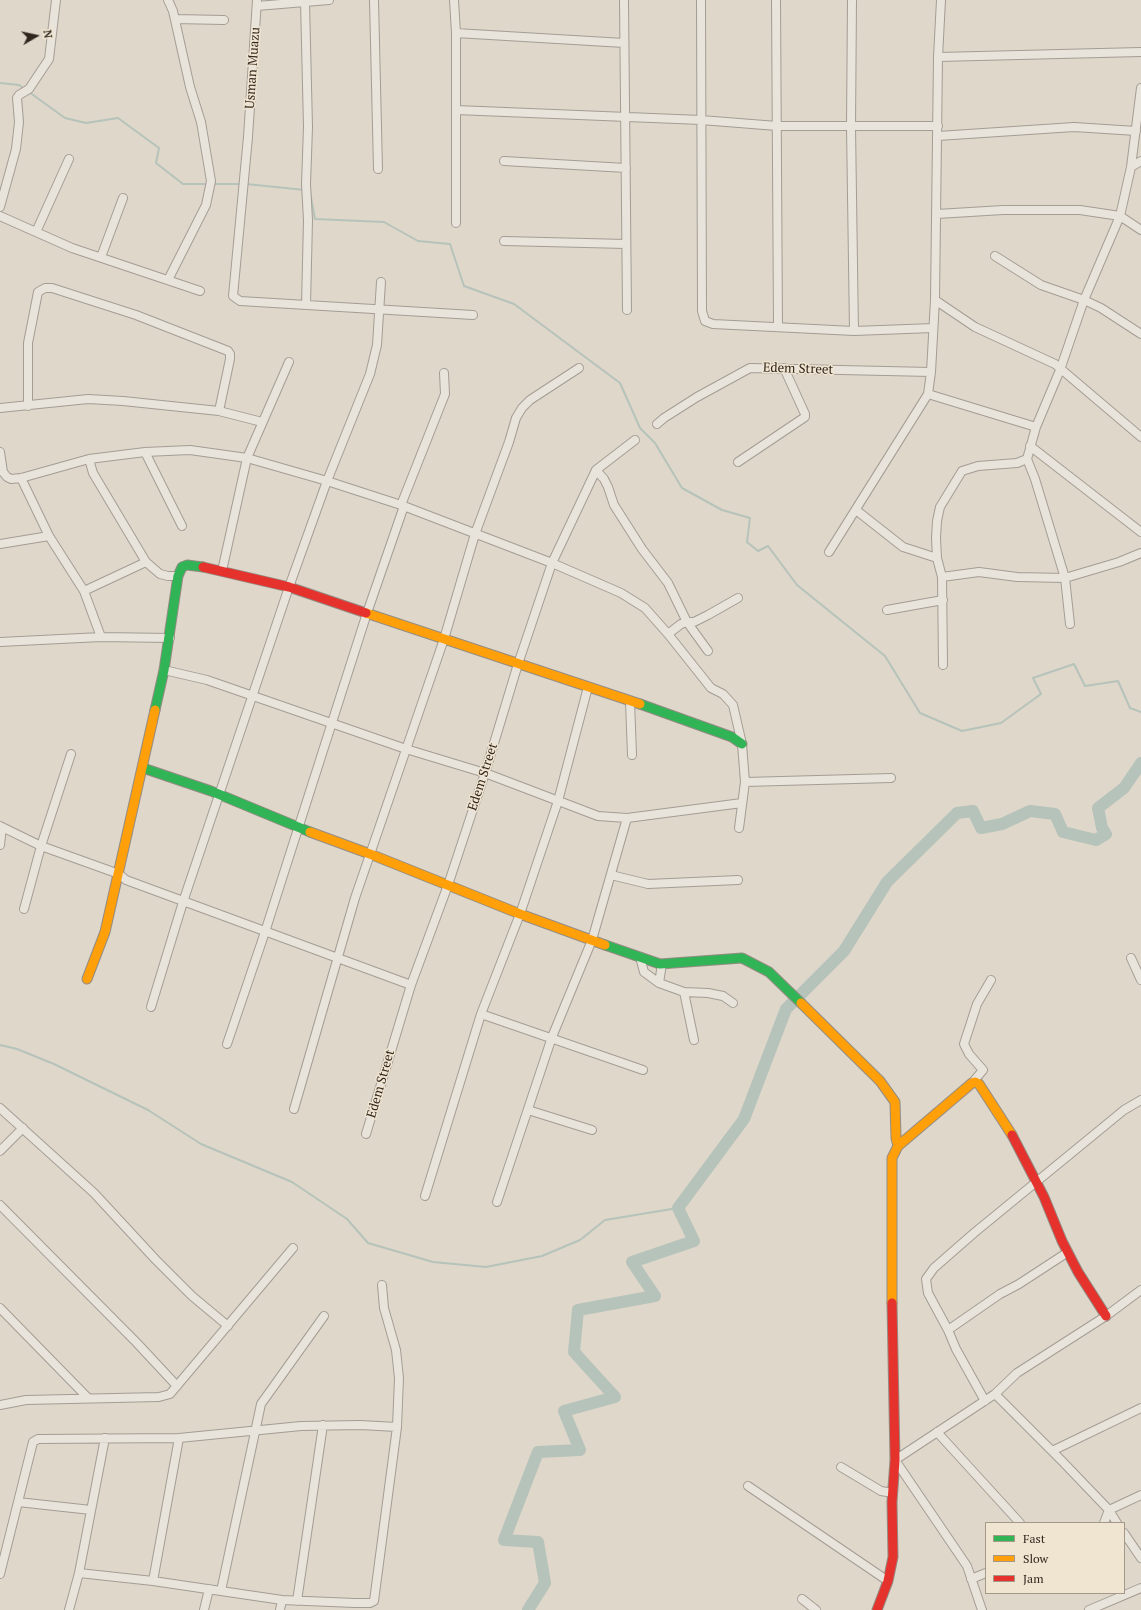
<!DOCTYPE html>
<style>
body{margin:0}
#map{position:relative;width:1141px;height:1610px;overflow:hidden;background:#dfd7ca;font-family:"PT Serif",serif}
canvas{display:block}
.legend{position:absolute;left:985px;top:1522px;width:140px;height:72px;box-sizing:border-box;background:#f0e5d1;border:1px solid #a49989;margin:0;padding:5px 7px;list-style:none;font-size:12px;color:#31261e}
.legend li{display:flex;align-items:center;gap:8px;height:20px}
.legend b{width:20px;border:1px solid #a49989}
.north{position:absolute;left:16px;top:16px;width:40px;height:40px;-webkit-text-stroke:3px #f0e5d1;paint-order:stroke;rotate:81deg;font-size:11px;font-weight:700;line-height:16px;text-align:center;color:#31261e}
.north::after{content:'';display:block;margin:auto;width:14px;height:18px;background:#31261e;clip-path:polygon(50% 0,100% 100%,50% 72%,0 100%)}
</style>
<div id="map">
<canvas width="1141" height="1610"></canvas>
<ul class="legend">
<li><b style="height:5px;background:#30b455"></b>Fast</li>
<li><b style="height:5px;background:#ff9f0a"></b>Slow</li>
<li><b style="height:5px;background:#e5322d"></b>Jam</li>
</ul>
<div class="north">N</div>
</div>
<script>
const g = document.querySelector('canvas').getContext('2d');
g.lineJoin = 'round';
const shape = rows => new Path2D(rows.map(r => 'M' + r).join(''));
function stroke(path, color, width, dash) { g.strokeStyle = color; g.lineWidth = width; g.lineCap = dash ? 'butt' : 'round'; g.setLineDash(dash || []); g.stroke(path); }
function write(font, color, halo, rows, align = 'center') {
  g.font = font + ' "PT Serif",serif'; g.lineWidth = 3; g.setLineDash([]); g.textBaseline = 'middle'; g.strokeStyle = halo; g.fillStyle = color; for (const [text, x, y, turn = 0] of rows) {
    g.save(); g.translate(x, y); g.rotate((+turn || 0) * Math.PI / 180); g.textAlign = isNaN(turn) ? turn : align; if (halo) g.strokeText(text, 0, 0); g.fillText(text, 0, 0); g.restore();
  }
}
const stream = shape([
 [0,83,19,85,25,89],
 [29,92,65,118,86,123,118,118,159,148,156,163,183,184,207,184],
 [212,184,241,184],
 [246,184,305,190],
 [310,192,315,219,384,222,418,241,450,244,464,286,514,304,620,383,640,428,655,443,682,488,722,510,750,518,747,542,758,551,768,546,797,585,885,656,920,713,962,731,1001,723,1041,694,1033,678,1074,664,1085,686,1118,681,1130,708,1141,712],
 [0,1045,17,1049,54,1064,148,1110,201,1144,292,1182,347,1219,368,1243,433,1262,486,1267,542,1256,580,1240,605,1220,678,1208]
]);
const river = shape([
 [528,1610,545,1583,538,1542,504,1540,538,1452,580,1450,564,1411,615,1397,574,1352,578,1310,655,1296,632,1262,694,1241,678,1208,744,1119,786,1009,844,951,887,882,957,813,973,811,981,828,1002,824,1030,811,1055,814,1063,832,1096,840,1106,834,1102,828,1098,808,1124,788,1141,763]
]);
const street = shape([
 [168,0,173,11,190,87,201,122,211,181,206,205,168,280],
 [257,0,248,137,233,296,240,301,473,315],
 [374,0,378,169],
 [454,0,456,33,456,223],
 [624,0,627,310],
 [701,0,702,311,705,321,713,324,854,331,933,328],
 [776,0,778,326],
 [852,0,851,127,854,331],
 [305,2,308,127,306,184,308,220,306,305],
 [257,6,329,0],
 [175,19,224,20],
 [456,33,624,43],
 [938,57,1141,52],
 [456,110,701,120,777,126,938,126],
 [938,136,1074,127,1136,131],
 [504,161,626,168],
 [1131,167,1141,161],
 [0,207,16,149,19,122,17,98,19,95,29,89,49,59,56,0],
 [937,214,1003,210,1080,210,1120,216,1141,230],
 [0,216,72,248,200,291],
 [36,232,69,159],
 [504,241,626,244],
 [995,256,1041,285,1084,300,1101,308,1141,334],
 [101,257,123,198],
 [935,300,975,327,1055,364,1141,437],
 [928,394,1036,427,1060,370,1084,300,1120,216,1131,167,1141,88],
 [28,406,28,343,38,292,45,288,52,288,136,315,228,351,230,354,230,359,219,411],
 [0,408,88,399,123,401,219,411,262,422],
 [657,424,664,418,697,397,750,368,931,372],
 [1030,446,1141,532],
 [0,452,3,472,7,477,11,479,21,478,89,459,145,452,190,450,247,458,327,481,401,505,552,563,621,593,645,608,668,634,711,688,723,694,733,705,742,744,745,782,739,828],
 [145,452,182,526],
 [89,459,93,473,146,562,160,574,168,576,178,576],
 [1027,459,1035,479,1065,578,1070,624],
 [738,462,805,417,805,414,784,368],
 [596,470,604,479,608,487,614,505,642,549,668,583,687,622,708,651],
 [21,478,49,536,84,591,101,637],
 [401,505,445,394,444,373],
 [856,510,903,547,937,558],
 [0,544,49,536],
 [829,552,928,394,931,372,935,300,938,57,941,0],
 [222,571,247,458,289,362],
 [942,577,979,572,1017,577,1065,578,1119,562,1141,553],
 [84,591,146,562],
 [887,610,943,600],
 [668,634,681,624,687,622,694,622,708,615,738,598],
 [0,642,101,637,170,638],
 [943,665,942,577,937,558,936,538,937,521,940,507,962,471,978,466,1017,463,1027,459,1036,427],
 [164,670,207,680,406,749,485,773,598,816,627,818,742,803],
 [630,701,632,755],
 [745,782,891,778],
 [0,826,41,846,119,874,126,880,411,985],
 [0,845,2,827],
 [611,875,648,884,738,880],
 [24,909,41,846,71,754],
 [640,957,644,972,659,983],
 [1131,958,1141,980],
 [662,964,659,983,684,992,708,993,723,996,733,1003],
 [684,992,694,1040],
 [151,1007,183,902,289,587,327,481,370,374,377,345,381,282],
 [481,1014,643,1070],
 [227,1044,265,932,367,613,404,506],
 [973,1082,983,1070,969,1054,964,1044,977,1004,991,980],
 [0,1108,94,1193,156,1260,192,1296,228,1326],
 [294,1109,355,898,444,639,475,534,509,442,516,418,522,408,530,400,579,368],
 [528,1110,592,1130],
 [366,1134,411,985,448,885,485,773,518,664,552,563,596,470,635,440],
 [0,1151,23,1128],
 [425,1196,481,1014,520,914,558,801,588,687],
 [497,1202,552,1037,592,940,627,818],
 [0,1205,136,1342,177,1386],
 [0,1308,88,1398],
 [948,1330,1000,1294,1019,1284,1068,1252],
 [995,1394,1062,1461,1109,1510,1117,1523],
 [985,1401,956,1349,948,1330,928,1293,926,1279,934,1268,974,1233,1124,1110,1141,1100],
 [0,1405,26,1400,159,1397,170,1394,293,1248],
 [937,1432,1020,1523],
 [1052,1451,1141,1408],
 [841,1467,881,1491,893,1493],
 [748,1486,888,1581],
 [18,1502,91,1510],
 [1104,1523,1109,1510,1141,1495],
 [1124,1533,1141,1558],
 [79,1573,153,1581,282,1600,355,1603,370,1603,374,1601,397,1427,399,1378,396,1350,384,1308,382,1285],
 [0,1574,33,1442,38,1439,179,1438,301,1426,360,1425,397,1427],
 [971,1579,986,1573],
 [153,1581,179,1438],
 [221,1591,261,1404,324,1316],
 [802,1599,816,1610],
 [297,1601,323,1425],
 [69,1610,79,1573,105,1438],
 [204,1610,209,1589],
 [280,1610,282,1600],
 [982,1610,967,1566,895,1460,995,1394,1017,1373,1106,1316,1141,1290],
 [1089,1610,1141,1588]
]);
const fast = shape([
 [640,704,732,737,742,744],
 [155,710,164,670,178,576,182,567,187,565,203,567],
 [143,768,211,791,310,832],
 [605,945,660,964,742,958,769,972,801,1003]
]);
const slow = shape([
 [366,613,640,704],
 [310,832,370,854,520,914,605,945],
 [87,979,105,932,155,710],
 [801,1003,880,1081,895,1102,896,1138,898,1146],
 [892,1303,892,1158,898,1146,972,1083,975,1082,979,1084,1012,1135]
]);
const jam = shape([
 [203,567,289,587,366,613],
 [1012,1135,1044,1197,1062,1241,1078,1272,1106,1316],
 [877,1610,888,1581,893,1557,892,1502,895,1460,892,1303]
]);
const streetNames = [
 ["Usman Muazu",253,68,-86],
 ["Edem Street",798,369,2],
 ["Edem Street",483,777,-72],
 ["Edem Street",381,1084,-74]
];
stroke(stream, '#b6c3ba', 2);
stroke(river, '#b6c3ba', 12);
stroke(street, '#a49d94', 10);
stroke(fast, '#948c84', 11);
stroke(slow, '#948c84', 11);
stroke(jam, '#948c84', 11);
stroke(street, '#e8e3db', 8);
stroke(fast, '#30b455', 9);
stroke(slow, '#ff9f0a', 9);
stroke(jam, '#e5322d', 9);
write('13px', '#31261e', '#f0e5d1', streetNames);
</script>
